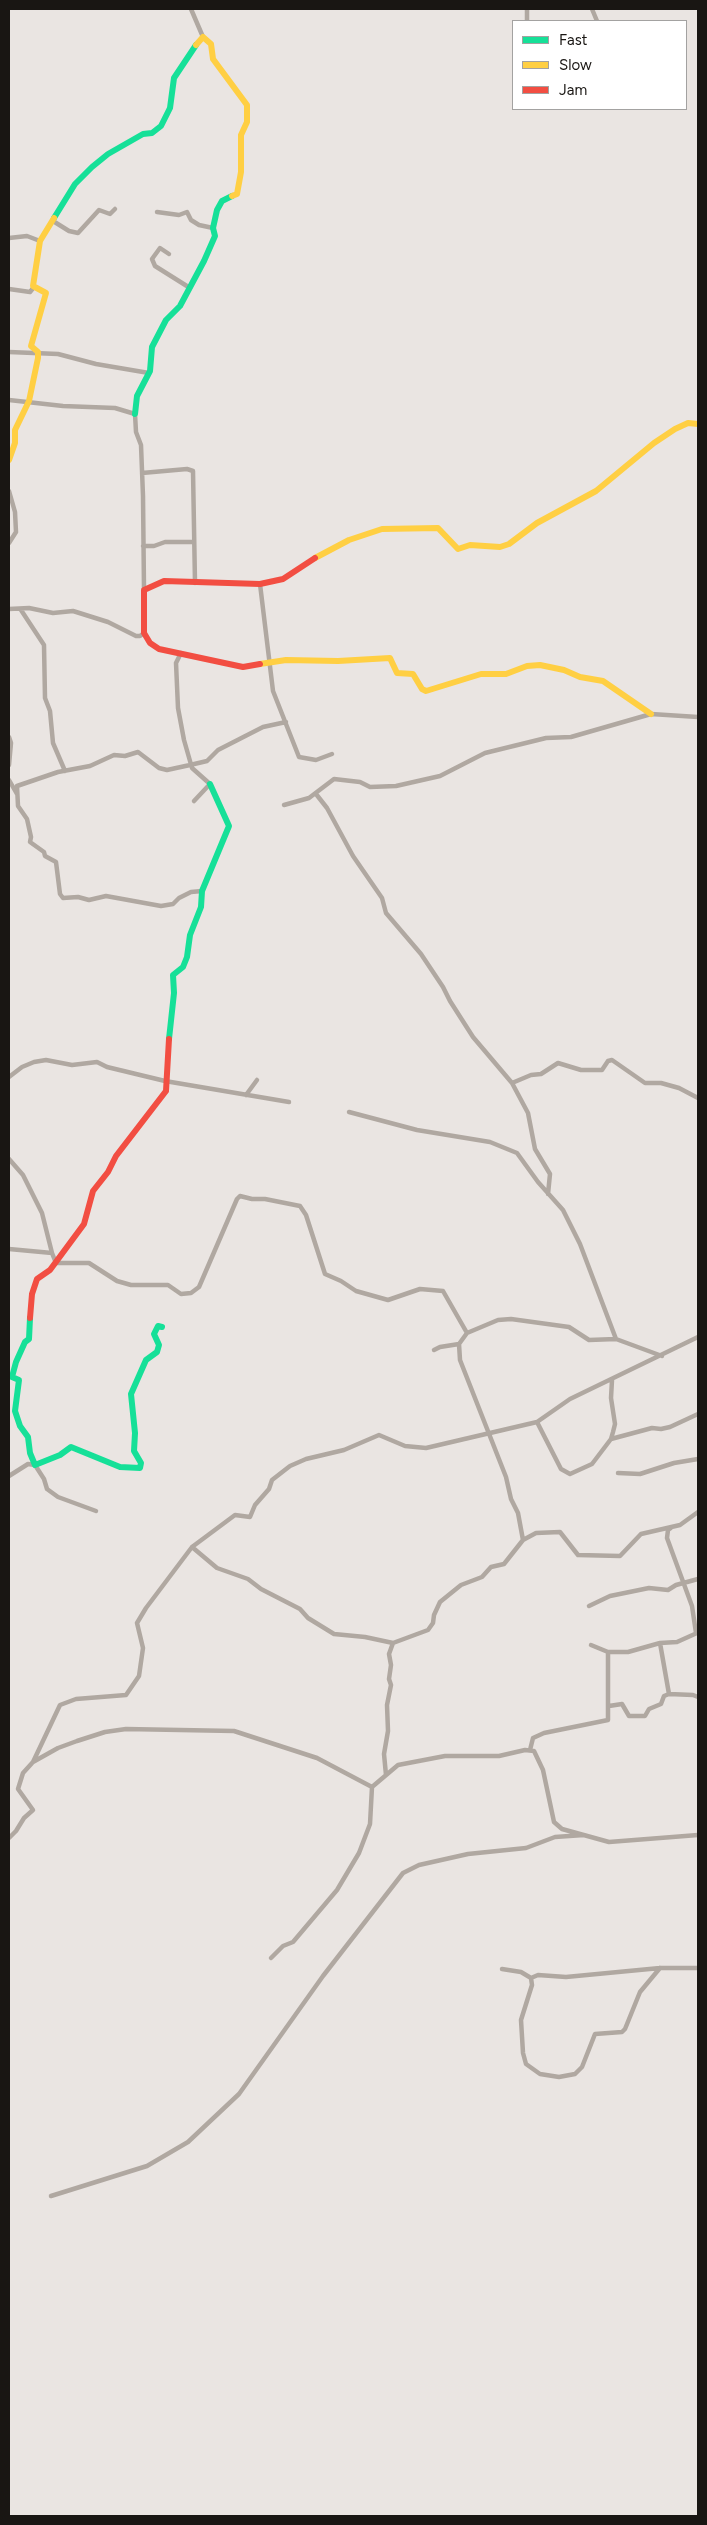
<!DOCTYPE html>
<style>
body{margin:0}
#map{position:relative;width:707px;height:2525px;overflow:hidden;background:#eae5e2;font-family:Figtree,sans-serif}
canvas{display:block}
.frame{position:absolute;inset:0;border:10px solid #191613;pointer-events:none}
.legend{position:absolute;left:512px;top:20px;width:175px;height:90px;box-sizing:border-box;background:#fff;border:1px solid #a3a2a1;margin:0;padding:6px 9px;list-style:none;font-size:15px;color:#191613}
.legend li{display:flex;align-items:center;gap:10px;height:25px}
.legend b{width:25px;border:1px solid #a3a2a1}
</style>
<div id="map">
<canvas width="707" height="2525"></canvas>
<div class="frame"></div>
<ul class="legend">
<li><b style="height:6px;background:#16e098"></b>Fast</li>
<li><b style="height:6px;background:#ffcf43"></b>Slow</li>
<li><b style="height:6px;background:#f24e42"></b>Jam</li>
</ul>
</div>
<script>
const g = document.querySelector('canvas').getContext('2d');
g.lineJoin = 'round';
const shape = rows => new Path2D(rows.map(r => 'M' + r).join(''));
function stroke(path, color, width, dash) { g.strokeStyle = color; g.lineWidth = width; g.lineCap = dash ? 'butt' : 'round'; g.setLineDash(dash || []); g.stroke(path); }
const street = shape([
 [191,9,203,37],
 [592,9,597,21],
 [527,21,527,9],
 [157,212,179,215,187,212,191,220,199,225,213,228],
 [53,221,69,231,78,233,99,210,110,214,115,209],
 [9,238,27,236,40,241],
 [169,254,160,248,152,259,155,266,190,288],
 [9,289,30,292,34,287],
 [9,352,58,354,96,364,149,373],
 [9,400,63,406,115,408,135,414,136,432,141,445,143,496,144,590],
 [142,473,187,469,193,471,195,583],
 [9,491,15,512,16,532,9,543],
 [143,546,154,546,165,542,194,542],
 [260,584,273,691,299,757,316,760,332,754],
 [9,609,29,608,53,613,73,611,108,622,136,636,140,636,144,633],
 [21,610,44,645,45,698,50,711,53,743,65,771],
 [181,653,176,663,178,708,184,740,192,768,210,784,194,801],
 [9,737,11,743,9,765],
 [9,780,17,794],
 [316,794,327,808,353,856,382,898,386,913,421,954,443,987,450,1001,473,1037,512,1083,528,1113,535,1149,550,1174,548,1194],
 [284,805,309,798,334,779,360,782,370,787,396,786,440,776,485,753,546,738,571,737,651,714,698,717],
 [202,891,191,892,179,898,173,904,161,906,106,896,89,900,78,897,63,898,60,894,56,862,45,856,44,852,30,842,31,837,27,819,18,806,17,786,58,772,90,766,114,755,125,756,138,752,159,768,167,770,190,765,207,761,218,750,263,727,286,722],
 [9,1077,22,1067,34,1062,46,1060,72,1065,97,1062,107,1067,165,1081,289,1102],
 [512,1083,531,1075,541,1074,558,1063,581,1070,602,1070,608,1061,612,1060,645,1083,661,1083,679,1088,698,1098],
 [246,1095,257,1080],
 [349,1112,417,1130,490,1142,517,1153,538,1182,563,1210,580,1244,616,1339],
 [9,1159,23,1175,42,1213,52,1253],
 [9,1249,52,1253,56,1263,89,1263,117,1281,131,1285,168,1285,181,1294,191,1293,199,1287,237,1199,240,1196,252,1199,265,1199,300,1206,306,1215,325,1274,341,1281,356,1291,388,1300,420,1289,443,1291,467,1333,498,1320,511,1319,569,1327,589,1340,616,1339,662,1356],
 [467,1333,459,1344,460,1360,506,1477,511,1499,518,1513,523,1540],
 [434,1350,440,1347,459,1344],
 [537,1422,561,1469,570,1474,592,1464,611,1439,613,1432,615,1424,611,1398,612,1380],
 [611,1439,652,1428,661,1429,670,1427,698,1414],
 [618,1473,640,1474,674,1463,698,1459],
 [9,1476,28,1464,35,1465,44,1479,47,1489,58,1497,96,1511],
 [671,1528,668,1530,667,1538,692,1606,696,1633],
 [192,1547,217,1568,248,1579,261,1589,300,1609,308,1618,334,1634,365,1637,393,1643],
 [589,1606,610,1596,649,1588,668,1590,676,1585,698,1579],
 [591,1645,608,1652,628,1652,660,1643,677,1642,697,1633],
 [669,1694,693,1695,698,1697],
 [609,1706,622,1704,629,1716,645,1716,649,1709,661,1704,664,1696,669,1694,660,1643],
 [530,1750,533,1738,544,1733,608,1720,608,1652],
 [33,1762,60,1705,76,1699,126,1695,139,1676,143,1648,137,1623,146,1608,192,1547,235,1515,250,1517,255,1505,269,1489,272,1480,290,1466,306,1459,344,1450,379,1435,405,1446,426,1448,537,1422,570,1399,698,1337],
 [386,1775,384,1754,388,1731,387,1705,391,1685,389,1679,391,1665,389,1654,393,1643,428,1630,433,1623,434,1615,440,1602,461,1585,482,1577,491,1567,504,1564,523,1540,536,1533,560,1532,578,1555,620,1556,641,1534,680,1525,698,1512],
 [9,1838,16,1831,24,1818,33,1810,18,1789,23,1773,33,1762,58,1748,77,1741,105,1732,126,1729,234,1731,317,1758,372,1787],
 [271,1958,283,1946,293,1942,337,1890,359,1853,370,1824,372,1787,398,1765,445,1756,499,1756,525,1750,534,1751,543,1770,554,1822,562,1829,609,1842,698,1835],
 [502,1969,521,1972,531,1978,532,1985,521,2020,523,2053,526,2064,540,2074,559,2077,575,2074,582,2067,595,2034,622,2032,625,2029,640,1992,660,1968],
 [531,1978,538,1975,566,1977,660,1968,698,1968],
 [51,2196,147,2166,188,2142,239,2094,323,1976,403,1873,419,1865,468,1854,526,1848,555,1837,584,1835]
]);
const fast = shape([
 [54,218,75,184,92,167,108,154,143,134,152,133,161,126,170,108,174,78,196,45],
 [135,414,137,396,150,371,152,347,166,320,180,306,204,261,215,236,213,228,217,210,222,201,232,196],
 [169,1039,174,993,173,975,183,967,187,957,190,935,201,907,202,891,229,826,210,784],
 [30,1318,29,1339,25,1342,16,1362,12,1377,19,1380,15,1411,20,1426,28,1437,30,1453,35,1465,60,1455,71,1447,120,1467,140,1468,141,1463,134,1451,135,1433,131,1394,146,1360,157,1352,159,1345,154,1334,158,1326,162,1327]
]);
const slow = shape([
 [196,45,203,37,211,44,213,59,247,105,247,122,241,135,241,172,237,194,232,196],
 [9,460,15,443,15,430,29,401,38,358,38,352,31,346,46,293,33,286,40,241,54,218],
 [315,558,349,540,382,529,438,528,458,549,470,545,500,547,509,544,537,523,596,491,654,443,675,429,688,423,698,424],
 [260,664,286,660,338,661,390,658,397,673,413,674,422,689,426,691,481,674,506,674,527,666,540,665,564,670,580,677,603,681,651,714]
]);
const jam = shape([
 [260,664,243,667,159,649,150,643,144,633,144,590,164,581,260,584,283,579,315,558],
 [30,1318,32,1294,37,1279,50,1270,84,1224,93,1191,108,1172,116,1156,166,1091,169,1039]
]);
stroke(street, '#b0a8a1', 4.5);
stroke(fast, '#16e098', 6);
stroke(slow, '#ffcf43', 6);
stroke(jam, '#f24e42', 6);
</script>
